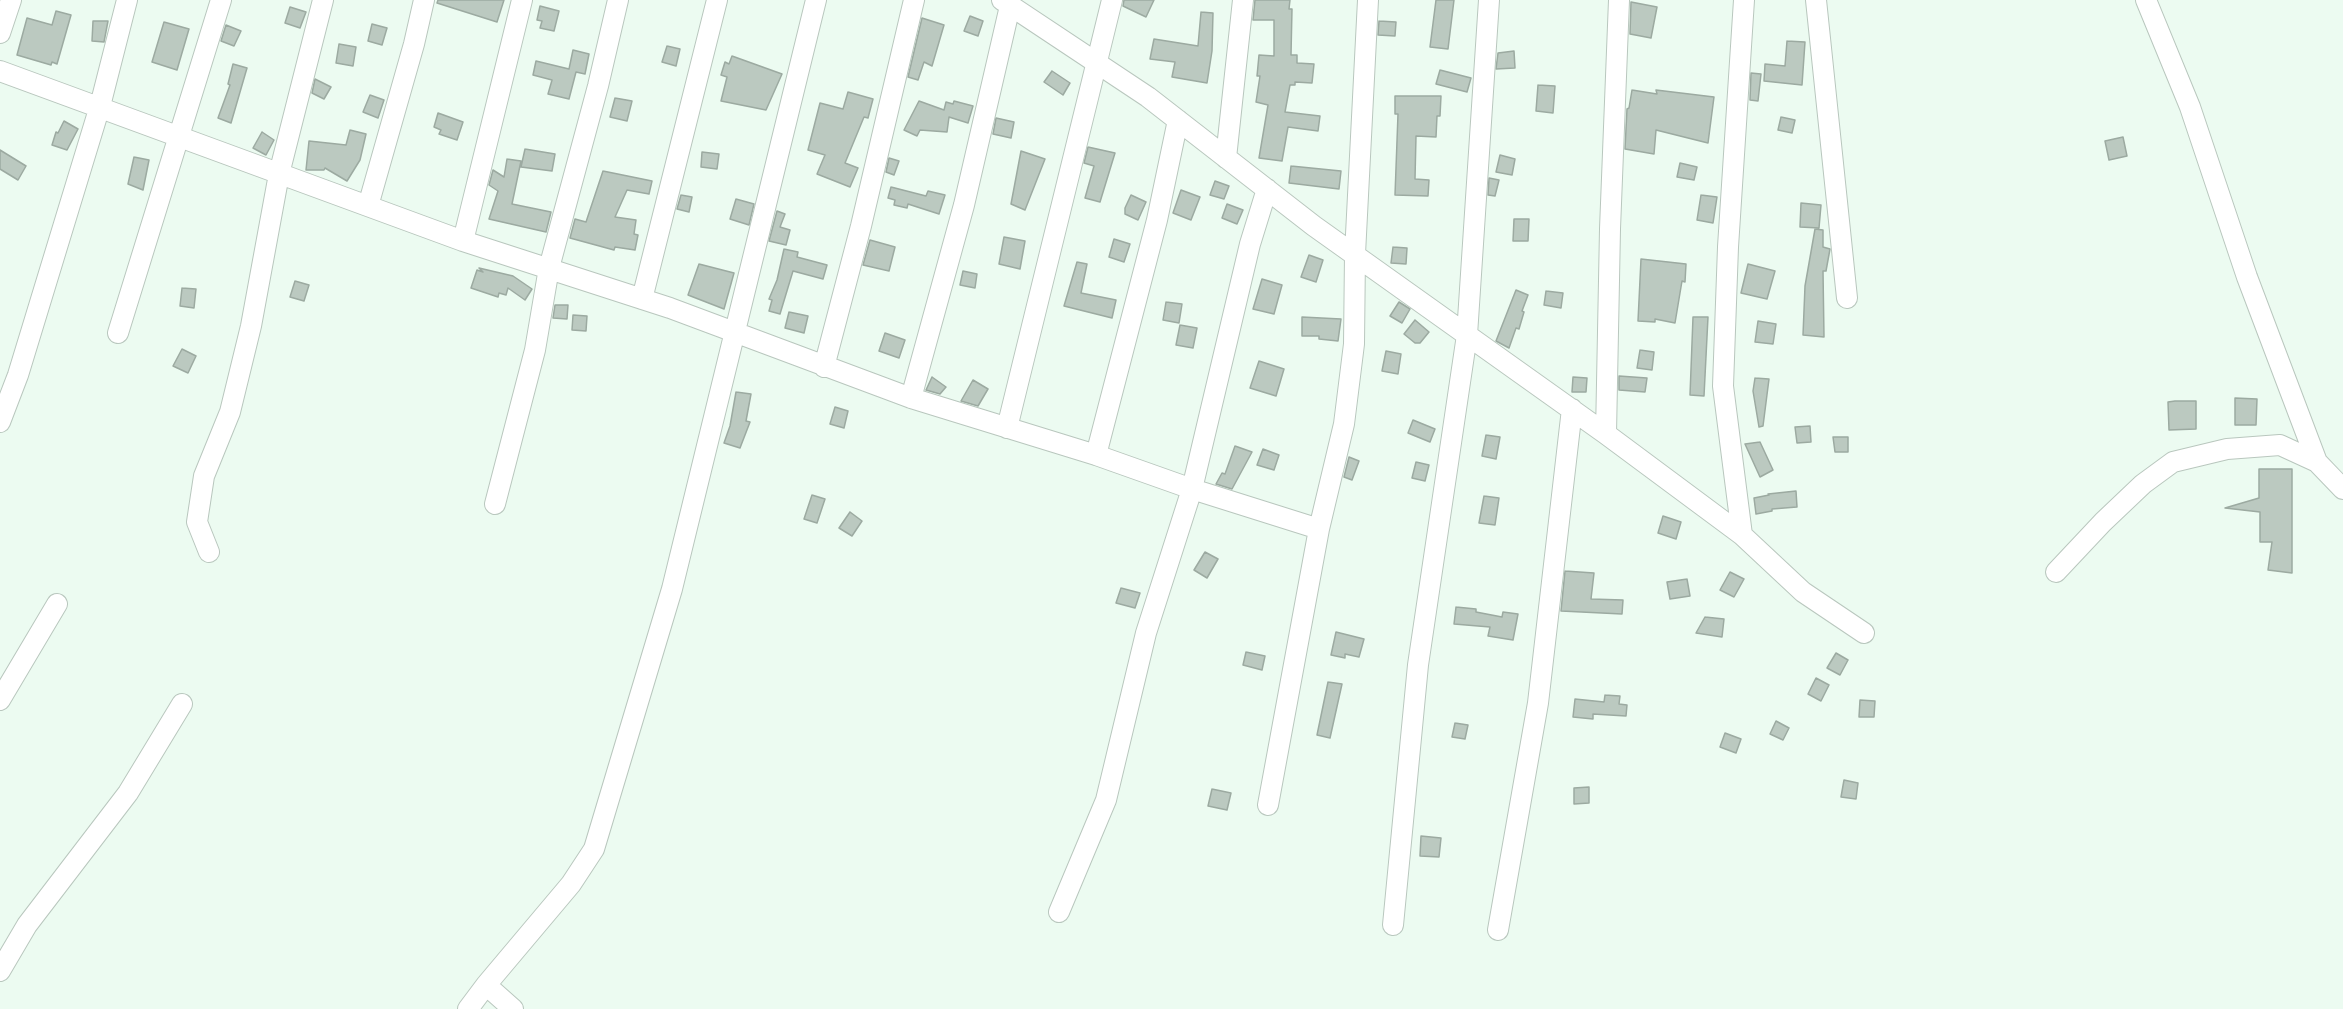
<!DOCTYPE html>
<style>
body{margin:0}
canvas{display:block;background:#ecfbf1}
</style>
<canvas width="2343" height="1009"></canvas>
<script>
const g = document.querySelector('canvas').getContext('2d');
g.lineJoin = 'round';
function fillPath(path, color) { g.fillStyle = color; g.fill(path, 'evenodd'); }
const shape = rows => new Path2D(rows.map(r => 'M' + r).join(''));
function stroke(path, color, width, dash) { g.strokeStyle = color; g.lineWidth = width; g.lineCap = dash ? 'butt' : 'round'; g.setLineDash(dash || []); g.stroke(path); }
const building = shape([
 [438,0,504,0,497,22,437,3,438,0],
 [1124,0,1154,0,1146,17,1123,6,1124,0],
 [1255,0,1290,0,1289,9,1292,9,1291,55,1297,55,1297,63,1314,64,1312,83,1295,82,1295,85,1290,85,1285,112,1320,116,1318,131,1288,127,1282,161,1259,158,1268,105,1256,102,1260,76,1257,76,1259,55,1274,56,1274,20,1253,20,1255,0],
 [1436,0,1454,0,1448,49,1430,47,1436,0],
 [1631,2,1657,7,1651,38,1630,34,1631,2],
 [540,6,559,11,554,31,540,28,542,21,537,20,540,6],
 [290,7,306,12,300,28,285,23,290,7],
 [56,11,71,15,57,64,52,62,51,65,17,55,27,18,52,25,56,11],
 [1201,12,1213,13,1212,51,1207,83,1172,77,1175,62,1150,59,1154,39,1198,46,1201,12],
 [970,16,983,21,978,36,964,31,970,16],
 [922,18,944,25,932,66,924,62,918,80,908,77,922,18],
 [93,21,108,21,104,42,92,41,93,21],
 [1379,21,1396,22,1395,36,1378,35,1379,21],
 [164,22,189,29,177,70,152,62,164,22],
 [372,24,387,28,382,45,368,41,372,24],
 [226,25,241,31,234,46,221,41,226,25],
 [1787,41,1805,42,1802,85,1764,81,1765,64,1785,66,1787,41],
 [339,44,356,47,353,66,336,63,339,44],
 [667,46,680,49,676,66,662,62,667,46],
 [573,50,589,54,585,74,576,72,569,99,548,94,552,80,533,75,536,61,569,69,573,50],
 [1514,51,1515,68,1496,69,1498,53,1514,51],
 [732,56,782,74,766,110,721,101,727,77,721,75,725,62,729,64,732,56],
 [233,64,247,68,231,123,218,118,230,85,228,84,233,64],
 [1440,70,1471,78,1467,92,1436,84,1440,70],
 [1052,71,1070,83,1063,95,1044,82,1052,71],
 [1751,73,1761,74,1758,101,1750,100,1751,73],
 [315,79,331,87,324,99,312,93,315,79],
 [1538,85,1555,86,1553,113,1536,111,1538,85],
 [1632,90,1657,94,1656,90,1714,97,1708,143,1656,130,1654,154,1625,149,1627,109,1629,108,1632,90],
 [848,92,873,99,868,118,864,117,845,163,858,168,850,187,817,174,825,155,808,150,820,103,843,109,848,92],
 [370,95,384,100,378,118,363,112,370,95],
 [1395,96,1441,96,1440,116,1437,116,1436,137,1416,136,1415,179,1429,180,1428,196,1395,195,1398,114,1395,114,1395,96],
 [615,98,632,101,627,121,610,117,615,98],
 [919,101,944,110,946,102,953,104,954,101,973,106,968,123,949,117,947,132,920,130,917,136,904,130,919,101],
 [438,113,463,122,457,140,439,134,441,130,434,127,438,113],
 [1781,117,1795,120,1792,133,1778,130,1781,117],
 [996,118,1014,122,1011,138,993,134,996,118],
 [64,121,78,129,67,150,52,145,56,132,58,133,64,121],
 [350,130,366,134,360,160,347,181,325,168,324,170,306,170,309,141,346,145,350,130],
 [262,132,274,140,266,155,253,148,262,132],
 [2123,137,2127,156,2109,160,2105,141,2123,137],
 [1088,147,1115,153,1100,202,1085,198,1094,166,1084,163,1088,147],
 [525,149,555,154,552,171,521,167,525,149],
 [0,150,26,166,18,180,0,169,0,150],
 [1021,151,1045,159,1025,210,1011,204,1021,151],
 [702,152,719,154,717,169,701,167,702,152],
 [1500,155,1515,159,1512,175,1496,172,1500,155],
 [134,157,149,160,143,190,128,184,134,157],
 [889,158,899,161,894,175,886,172,889,158],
 [507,159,521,161,512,204,551,212,546,232,489,219,498,191,489,185,493,170,504,177,507,159],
 [1680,163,1697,167,1694,180,1677,177,1680,163],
 [1291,166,1341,171,1339,189,1289,183,1291,166],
 [603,171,652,181,649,194,627,190,615,217,636,220,634,234,638,235,635,250,615,247,614,250,570,238,575,219,586,222,603,171],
 [1489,178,1499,180,1495,196,1488,195,1489,178],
 [1215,181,1229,186,1224,199,1210,195,1215,181],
 [891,187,926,196,928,191,945,195,939,214,908,204,907,208,894,205,895,200,888,198,891,187],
 [1181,190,1200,197,1191,220,1173,213,1181,190],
 [681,195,692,197,689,212,677,209,681,195],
 [1131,195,1146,202,1138,220,1125,214,1125,208,1131,195],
 [1701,195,1717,197,1713,223,1697,220,1701,195],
 [736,199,754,204,749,225,730,219,736,199],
 [1801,203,1821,205,1819,228,1800,227,1801,203],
 [1227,204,1243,210,1237,224,1222,218,1227,204],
 [777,211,785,214,780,227,790,230,786,245,769,241,777,211],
 [1514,219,1529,219,1528,241,1513,241,1514,219],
 [1815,229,1823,230,1823,247,1830,249,1826,271,1823,271,1824,337,1803,335,1805,286,1815,229],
 [1004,237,1025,241,1020,269,999,264,1004,237],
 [1114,239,1130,244,1124,262,1109,257,1114,239],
 [870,240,895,247,889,271,863,265,870,240],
 [1393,247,1407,248,1406,264,1391,263,1393,247],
 [784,249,798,252,797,257,827,265,823,279,793,271,780,314,769,311,772,300,769,299,777,280,784,249],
 [1309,255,1323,260,1316,282,1301,277,1309,255],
 [1641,259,1686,264,1685,282,1682,281,1675,323,1655,319,1655,322,1638,321,1641,259],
 [1077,262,1087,264,1081,293,1116,300,1112,318,1064,306,1077,262],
 [699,264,734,273,724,309,688,295,699,264],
 [1748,264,1775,271,1767,299,1741,293,1748,264],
 [479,268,513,276,532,289,525,300,508,288,506,295,499,293,498,297,471,288,477,270,483,272,479,268],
 [963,271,977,274,975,288,960,285,963,271],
 [1262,279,1282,285,1274,314,1253,309,1262,279],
 [295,281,309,285,304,301,290,297,295,281],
 [182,288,196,289,194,308,180,306,182,288],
 [1516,290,1528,295,1522,311,1524,312,1519,329,1516,328,1509,348,1496,341,1516,290],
 [1546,291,1563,293,1561,308,1544,305,1546,291],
 [1166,302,1182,304,1179,323,1163,320,1166,302],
 [1399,302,1410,309,1402,323,1390,316,1399,302],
 [555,305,568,305,567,319,553,318,555,305],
 [789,312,808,316,804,333,785,328,789,312],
 [573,315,587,316,586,331,572,330,573,315],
 [1302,317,1341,319,1338,341,1319,339,1319,336,1302,336,1302,317],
 [1693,317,1708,317,1704,396,1690,395,1693,317],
 [1415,320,1429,332,1420,343,1415,343,1404,334,1415,320],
 [1758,321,1776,324,1773,344,1755,342,1758,321],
 [1180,325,1197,328,1193,348,1176,345,1180,325],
 [885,333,905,340,899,358,879,351,885,333],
 [182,349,196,356,188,373,173,366,182,349],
 [1640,350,1654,352,1652,370,1637,368,1640,350],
 [1386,351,1401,354,1398,374,1382,371,1386,351],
 [1259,361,1284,369,1276,396,1250,388,1259,361],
 [1619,376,1647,378,1645,392,1619,390,1619,376],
 [932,377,946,387,940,394,926,390,932,377],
 [1573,377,1587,378,1586,392,1572,392,1573,377],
 [1755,378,1769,379,1763,426,1759,427,1753,391,1755,378],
 [973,380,988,389,978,406,961,401,973,380],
 [736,392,751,394,746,421,750,422,740,448,724,443,730,426,736,392],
 [2235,398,2257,399,2256,425,2235,425,2235,398],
 [2175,401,2196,401,2196,429,2169,430,2168,402,2175,401],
 [835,407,848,411,844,428,830,424,835,407],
 [1413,420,1435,429,1430,442,1408,433,1413,420],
 [1810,426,1811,442,1797,443,1795,427,1810,426],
 [1486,435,1500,437,1496,459,1482,456,1486,435],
 [1833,437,1848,437,1848,452,1835,452,1833,437],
 [1760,442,1773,470,1760,477,1745,444,1760,442],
 [1235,446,1252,452,1232,489,1216,484,1222,473,1225,474,1235,446],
 [1263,449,1279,455,1274,470,1257,465,1263,449],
 [1349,457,1359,461,1352,480,1344,477,1349,457],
 [1416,462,1429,465,1425,481,1412,478,1416,462],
 [2259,469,2292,469,2292,573,2268,570,2272,542,2260,542,2260,512,2225,508,2259,498,2259,469],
 [1796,491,1797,507,1772,509,1772,511,1756,514,1754,498,1769,495,1768,494,1796,491],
 [812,495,825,499,817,523,804,519,812,495],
 [1484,496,1499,498,1495,525,1479,523,1484,496],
 [850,512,862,521,852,536,839,528,850,512],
 [1663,516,1681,522,1676,539,1658,533,1663,516],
 [1205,552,1218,559,1207,578,1194,570,1205,552],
 [1565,571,1594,573,1591,599,1623,600,1622,614,1561,611,1565,571],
 [1730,572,1744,579,1734,597,1720,590,1730,572],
 [1687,579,1690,596,1670,599,1667,582,1687,579],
 [1121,588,1140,593,1135,608,1116,603,1121,588],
 [1456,607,1476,609,1476,612,1502,617,1503,612,1518,614,1513,640,1488,636,1490,627,1454,624,1456,607],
 [1705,617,1724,619,1722,637,1696,633,1705,617],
 [1336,632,1364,639,1359,657,1345,654,1345,658,1331,655,1336,632],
 [1246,652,1265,656,1262,670,1243,665,1246,652],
 [1836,653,1848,660,1840,675,1827,668,1836,653],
 [1816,678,1829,685,1821,701,1808,694,1816,678],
 [1328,682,1342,684,1330,738,1317,735,1328,682],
 [1605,695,1620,696,1619,704,1627,705,1626,716,1593,714,1593,719,1573,717,1575,699,1604,702,1605,695],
 [1860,700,1875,701,1874,717,1859,717,1860,700],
 [1776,721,1789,728,1783,740,1770,734,1776,721],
 [1455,723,1468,725,1465,739,1452,737,1455,723],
 [1725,733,1741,739,1736,753,1720,747,1725,733],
 [1844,780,1858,783,1856,799,1841,797,1844,780],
 [1589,787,1589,803,1574,804,1574,788,1589,787],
 [1212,789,1231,793,1227,810,1208,806,1212,789],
 [1421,836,1441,838,1439,857,1420,856,1421,836]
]);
const street = shape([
 [1002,0,1148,97,1314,226,1606,434,1742,535,1803,592,1864,633],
 [1816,0,1847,298],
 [2146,0,2190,107,2247,277,2317,462],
 [0,33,11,0],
 [0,71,463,241,670,308,911,398,1096,455,1192,489,1319,529],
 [1226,158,1243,0],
 [368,206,414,44,424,0],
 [463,241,522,0],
 [642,299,717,0],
 [118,333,221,0],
 [824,367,861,226,914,0],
 [911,398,964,205,1010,6],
 [0,422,18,375,100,106,127,0],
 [1007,428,1112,0],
 [1606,434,1610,229,1619,0],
 [1096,455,1157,220,1178,120],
 [495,504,535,350,549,268,598,86,618,0],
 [1742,535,1723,386,1728,247,1744,0],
 [209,552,197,522,204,476,230,412,251,326,279,174,323,0],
 [2056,572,2103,522,2143,484,2173,462,2227,449,2280,445,2317,462,2343,489],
 [0,700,57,604],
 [1268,805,1319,529,1344,424,1354,344,1355,254,1368,0],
 [1059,912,1106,800,1146,633,1192,489,1250,244,1267,189],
 [1393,925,1418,665,1467,335,1489,0],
 [1498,930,1538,703,1572,409],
 [0,971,27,925,128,793,182,704],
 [486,985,513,1009],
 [468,1009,486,985,571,884,594,849,672,589,816,0]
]);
fillPath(building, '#bbc9c0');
stroke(building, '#9caaa1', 1.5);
stroke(street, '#b9c7be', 22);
stroke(street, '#fff', 20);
</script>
